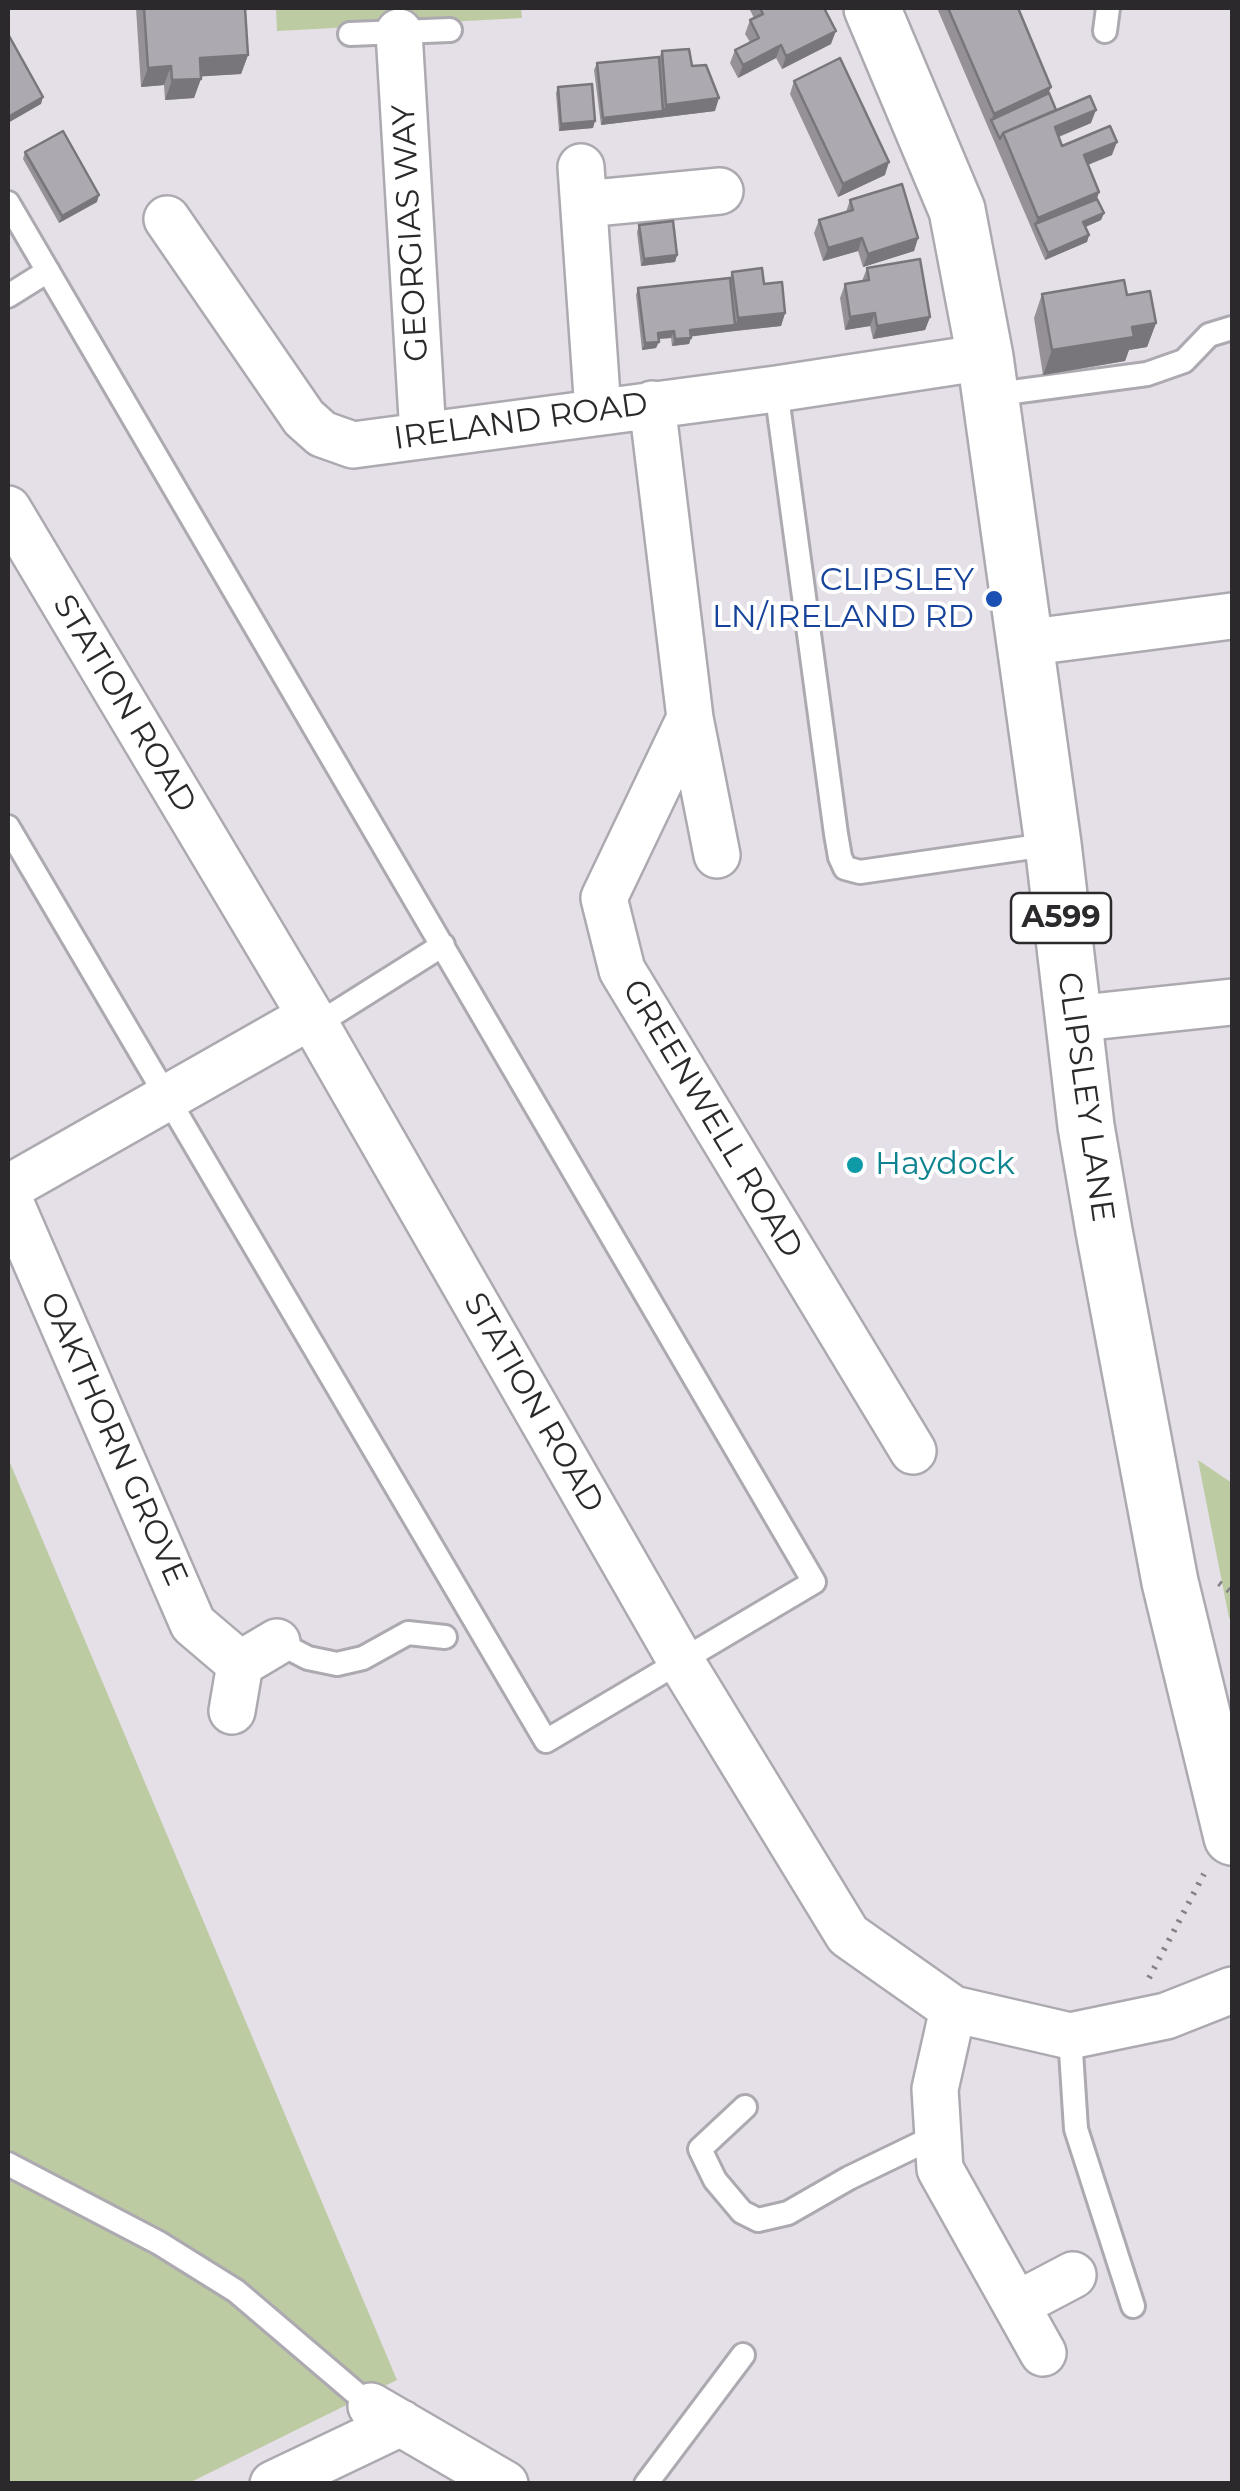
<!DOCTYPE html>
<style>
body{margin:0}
#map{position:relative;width:1240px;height:2491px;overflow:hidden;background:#e5e0e7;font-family:Montserrat,sans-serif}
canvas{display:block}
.frame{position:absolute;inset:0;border:10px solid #2b292c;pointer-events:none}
</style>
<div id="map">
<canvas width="1240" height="2491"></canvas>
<div class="frame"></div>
</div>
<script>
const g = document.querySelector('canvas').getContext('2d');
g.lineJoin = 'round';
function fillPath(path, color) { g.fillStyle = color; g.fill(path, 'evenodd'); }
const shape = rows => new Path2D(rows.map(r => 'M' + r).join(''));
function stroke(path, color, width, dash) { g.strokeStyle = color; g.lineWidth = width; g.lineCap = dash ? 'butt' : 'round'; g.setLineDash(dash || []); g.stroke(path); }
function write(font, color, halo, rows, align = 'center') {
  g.font = font + ' Montserrat,sans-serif'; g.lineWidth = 8; g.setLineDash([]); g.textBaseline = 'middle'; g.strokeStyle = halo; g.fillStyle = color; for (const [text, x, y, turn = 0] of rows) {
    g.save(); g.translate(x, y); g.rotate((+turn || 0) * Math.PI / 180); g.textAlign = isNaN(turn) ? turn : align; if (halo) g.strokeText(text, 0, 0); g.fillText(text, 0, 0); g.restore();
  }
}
const green = shape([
 [276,8,521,8,522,18,277,31],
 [8,1458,397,2380,189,2483,8,2483],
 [1198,1460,1232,1483,1232,1621,1229,1618]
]);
const path = shape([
 [1219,1583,1232,1593],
 [1149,1978,1204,1874]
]);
const service = shape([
 [1105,31,1108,8],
 [350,34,450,30],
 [8,203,814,1582,546,1741,8,827],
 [8,296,48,271],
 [776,389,836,834,840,857,845,868,860,872,1053,844],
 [990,395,1147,374,1184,361,1209,335,1232,328],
 [316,1025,443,945],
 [277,1642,308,1658,337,1664,363,1658,408,1633,445,1637],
 [1070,2036,1076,2129,1133,2306],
 [745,2107,700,2149,715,2180,742,2212,758,2220,788,2213,849,2178,938,2135],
 [8,2164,159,2243,236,2291,371,2406],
 [646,2484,743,2355]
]);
const minor = shape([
 [399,32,423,435],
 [581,167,598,411],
 [584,204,720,191],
 [167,219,304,418,322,434,353,445,776,389,985,357],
 [652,404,690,718,717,855],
 [8,509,316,1025,682,1663,848,1935,953,2009,1070,2036,1166,2016,1232,1990],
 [1024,643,1232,616],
 [690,718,604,898,622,970,913,1451],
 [1072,1019,1232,1002],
 [8,1188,311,1016],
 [8,1197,193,1624,240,1664],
 [232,1711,240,1664,277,1642],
 [953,2009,935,2089,940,2169,1043,2353],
 [1016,2305,1073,2275],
 [371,2406,505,2484],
 [273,2484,401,2423]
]);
const primary = shape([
 [872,8,957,210,985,357,1053,844,1086,1126,1104,1231,1170,1582,1232,1837]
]);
const wall = shape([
 [136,8,245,8,248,55,241,74,201,76,194,98,165,100,164,85,141,87],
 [749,8,824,8,831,44,782,69,776,58,738,78,730,63,735,50,750,42,745,34,750,20,754,18],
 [937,8,1018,8,1049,93,1056,110,1091,123,1059,137,1062,146,1112,155,1088,165,1097,199,1104,213,1101,220,1085,227,1089,235,1087,242,1045,260],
 [662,51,692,66,715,111,601,125,594,70,597,63,659,58],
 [794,81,885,175,838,197,790,94],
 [558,87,593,128,559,131,556,93],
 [25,152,97,202,59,223,23,159],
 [850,200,918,238,914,251,863,267,858,251,823,261,814,233,819,220,846,212],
 [639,225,677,255,675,262,641,266,637,232],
 [867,268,930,317,925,330,873,339,870,326,845,330,840,298,845,284,862,281],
 [732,272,764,284,785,313,781,326,691,336,689,344,672,346,671,338,658,339,656,348,642,350,636,295,638,288,730,278],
 [1042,294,1127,295,1156,323,1147,347,1129,350,1125,361,1043,375,1034,318]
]);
const shadedWall = shape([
 [836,31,831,44,782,69,786,56],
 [781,45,776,58,738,78,743,65],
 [248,55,241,74,193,77,200,58],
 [171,66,164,85,141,87,148,68],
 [201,79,194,98,165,100,172,80],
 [1051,87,1046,100,991,120,994,114],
 [43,97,41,104,8,123,8,117],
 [719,98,715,111,601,125,603,118,663,111,666,105],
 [1096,110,1091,123,1050,140,1055,127],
 [595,121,593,128,559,131,561,124],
 [1117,142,1112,155,1079,168,1084,155],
 [889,162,885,175,838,197,843,184],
 [1099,192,1095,206,1035,224,1038,218],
 [99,195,97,202,59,223,62,216],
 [1104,213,1101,220,1081,229,1083,222],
 [1089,235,1087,242,1045,260,1048,253],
 [862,238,858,251,823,261,828,248],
 [918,238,914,251,863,267,868,254],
 [677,255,675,262,641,266,644,259],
 [785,313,781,326,733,331,738,318],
 [875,313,870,326,845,330,850,317],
 [930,317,925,330,873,339,877,326],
 [1156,323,1147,347,1129,350,1125,361,1043,375,1052,350,1132,327],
 [735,325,733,331,688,337,690,330],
 [674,331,671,338,655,339,658,333],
 [691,338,689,344,672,346,675,339],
 [659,342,656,348,642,350,645,343]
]);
const building = shape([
 [144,8,245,8,248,55,200,58,201,79,172,80,171,66,148,68,144,8],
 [760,8,824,8,836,31,786,56,781,45,743,65,735,50,759,38,750,20,763,14,760,8],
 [948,8,1018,8,1051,87,994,114,948,8],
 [8,34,43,97,8,117,8,34],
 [689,49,692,66,706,65,719,98,666,105,662,51,689,49],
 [659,57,663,111,603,118,597,63,659,57],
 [840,58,889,162,843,184,794,81,840,58],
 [592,84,595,121,561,124,558,87,592,84],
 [1049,93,1056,110,1003,133,1000,139,991,120,1049,93],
 [1090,96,1096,110,1055,127,1062,146,1110,126,1117,142,1084,155,1099,192,1038,218,1003,133,1090,96],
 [63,131,99,195,62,216,25,152,63,131],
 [902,184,918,238,868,254,862,238,828,248,819,220,853,210,850,200,902,184],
 [1097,199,1104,213,1083,222,1089,235,1048,253,1035,224,1097,199],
 [673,221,677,255,644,259,639,225,673,221],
 [920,259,930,317,877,326,875,313,850,317,845,284,869,280,867,268,920,259],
 [762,268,764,284,782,282,785,313,738,318,732,272,762,268],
 [730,278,735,325,690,330,691,338,675,339,674,331,658,333,659,342,645,343,638,288,730,278],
 [1124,280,1127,295,1150,291,1156,323,1132,327,1134,337,1052,350,1042,294,1124,280]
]);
const markers = [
 [994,599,10,"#1a4fb4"],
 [855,1165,10,"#0f9aa8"]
];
const shields = [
 [1061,918,100]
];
const shieldNames = [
 ["A599",1061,918]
];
const streetNames = [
 ["GEORGIAS WAY",411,233,-93],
 ["IRELAND ROAD",521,422,-8],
 ["STATION ROAD",124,704,59],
 ["CLIPSLEY LANE",1085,1097,82],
 ["GREENWELL ROAD",712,1119,59],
 ["STATION ROAD",533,1403,60],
 ["OAKTHORN GROVE",113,1439,66]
];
const transitNames = [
 ["CLIPSLEY",974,581],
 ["LN/IRELAND RD",974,618]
];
const cultureNames = [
 ["Haydock",875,1165]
];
fillPath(green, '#bdcba3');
stroke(service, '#ada9b0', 28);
stroke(minor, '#ada9b0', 50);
stroke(primary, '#ada9b0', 60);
stroke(path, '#848186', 6, [2.5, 8]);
stroke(service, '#fff', 22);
stroke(minor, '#fff', 45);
stroke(primary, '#fff', 55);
fillPath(wall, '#959197');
fillPath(shadedWall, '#79767b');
fillPath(building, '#ada9b0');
stroke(building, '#79767b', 2.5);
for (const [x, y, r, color] of markers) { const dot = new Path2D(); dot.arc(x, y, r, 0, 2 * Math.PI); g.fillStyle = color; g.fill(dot); stroke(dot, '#fff', 4); }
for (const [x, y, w] of shields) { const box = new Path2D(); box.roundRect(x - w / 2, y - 25, w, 50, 8); g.fillStyle = '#fff'; g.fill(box); stroke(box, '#2b292c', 2.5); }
write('bold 30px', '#2b292c', null, shieldNames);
write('32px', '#2b292c', '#fff', streetNames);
write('32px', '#164399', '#fff', transitNames, 'right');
write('32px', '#0d838f', '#fff', cultureNames, 'left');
</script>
